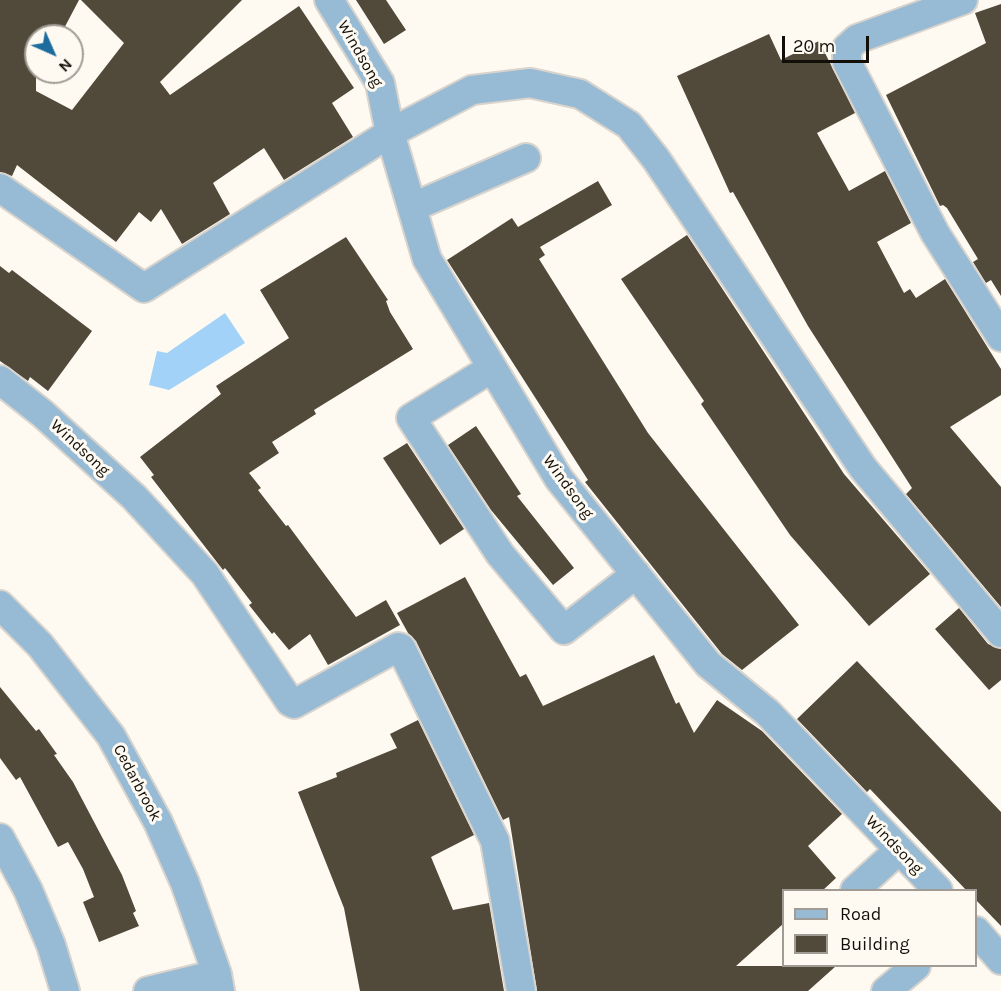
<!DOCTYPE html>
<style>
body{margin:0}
#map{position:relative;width:1001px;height:991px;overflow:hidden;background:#fefaf2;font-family:Karla,sans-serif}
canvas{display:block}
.legend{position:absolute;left:782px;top:889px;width:195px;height:78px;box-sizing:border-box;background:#fefaf2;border:2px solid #a09c95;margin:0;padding:8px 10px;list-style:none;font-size:18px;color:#120f09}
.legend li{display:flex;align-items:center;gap:12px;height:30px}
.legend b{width:30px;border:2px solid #a09c95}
.north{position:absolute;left:24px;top:24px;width:60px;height:60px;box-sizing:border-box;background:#fefaf2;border:2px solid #a09c95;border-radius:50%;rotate:135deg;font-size:16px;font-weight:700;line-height:24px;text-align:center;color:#120f09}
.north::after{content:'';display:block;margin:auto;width:21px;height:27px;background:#1d6c9e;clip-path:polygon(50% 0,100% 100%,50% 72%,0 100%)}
.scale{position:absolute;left:782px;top:36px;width:87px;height:27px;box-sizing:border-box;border:3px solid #120f09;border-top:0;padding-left:8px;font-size:18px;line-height:21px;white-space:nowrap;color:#120f09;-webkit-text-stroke:4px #fefaf2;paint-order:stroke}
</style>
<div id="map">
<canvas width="1001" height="991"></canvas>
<ul class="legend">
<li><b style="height:8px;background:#97bad5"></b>Road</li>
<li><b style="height:16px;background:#514939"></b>Building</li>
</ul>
<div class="north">N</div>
<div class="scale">20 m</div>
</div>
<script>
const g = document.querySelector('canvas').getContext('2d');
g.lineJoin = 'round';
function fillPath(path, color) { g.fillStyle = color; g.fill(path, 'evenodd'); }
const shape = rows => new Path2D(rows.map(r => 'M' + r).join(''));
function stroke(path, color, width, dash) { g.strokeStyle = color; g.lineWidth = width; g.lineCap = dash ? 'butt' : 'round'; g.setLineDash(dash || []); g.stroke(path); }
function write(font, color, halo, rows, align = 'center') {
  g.font = font + ' Karla,sans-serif'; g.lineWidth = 6; g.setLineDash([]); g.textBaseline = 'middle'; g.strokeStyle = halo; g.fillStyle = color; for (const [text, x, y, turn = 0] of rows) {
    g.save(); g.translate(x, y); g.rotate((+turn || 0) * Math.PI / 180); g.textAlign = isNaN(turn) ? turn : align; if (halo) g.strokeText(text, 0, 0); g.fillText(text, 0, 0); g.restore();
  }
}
const water = shape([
 [225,313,245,343,169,390,149,385,157,351,167,353]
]);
const building = shape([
 [0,0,79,0,60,36,36,36,36,91,72,110,124,43,81,0,242,0,160,82,170,95,299,6,354,88,332,103,353,137,284,180,264,148,213,183,230,214,182,244,161,209,151,222,139,212,116,242,17,165,12,176,0,172],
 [356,0,386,0,406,30,384,44],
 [1001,4,1001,296,991,280,986,283,973,262,978,259,947,208,943,205,940,206,886,95,986,43,975,13],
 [769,34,781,60,819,41,855,113,817,133,849,191,885,171,911,223,877,242,904,293,910,289,916,298,945,279,1001,369,1001,395,950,427,1001,487,1001,607,906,494,912,488,808,326,733,192,730,193,677,76],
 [598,181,612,205,540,247,545,255,539,259,648,433,799,625,742,670,722,654,585,482,588,480,447,260,512,218,518,227],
 [687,235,844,474,930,574,869,626,790,535,701,404,704,401,621,279],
 [346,237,388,300,386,301,390,312,413,349,314,410,316,414,272,442,279,453,249,473,261,488,258,490,286,526,288,525,356,617,386,600,400,625,328,665,310,634,289,650,274,632,272,634,249,605,252,603,225,568,223,570,151,477,154,475,140,457,221,394,216,386,289,338,260,290],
 [0,266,9,273,12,270,92,331,48,391,30,377,28,381,0,361],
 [476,426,521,494,517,496,574,568,553,585,491,510,448,445],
 [407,443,464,529,440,545,383,458],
 [465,577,520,677,526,674,543,706,654,655,676,704,679,702,694,733,717,700,762,731,842,814,808,846,836,878,822,891,783,891,783,924,736,966,836,966,808,991,537,991,509,817,503,820,416,641,408,633,397,613],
 [959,608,988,644,1001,649,1001,680,989,690,935,629],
 [857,661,1001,812,1001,926,975,899,975,891,967,891,870,789,867,792,797,719],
 [0,687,36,731,39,729,57,754,54,755,73,782,122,875,136,911,133,913,139,926,99,942,83,902,94,897,83,869,68,842,58,847,20,777,16,780,0,758],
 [418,720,474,835,431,857,453,910,489,903,504,991,360,991,344,908,298,792,337,777,336,773,397,748,390,734]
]);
const minor = shape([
 [329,0,380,83,390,133,427,259,559,479,708,664,768,713,938,890],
 [963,0,857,39,847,48,847,62,935,233,1001,337],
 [0,188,144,288,390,133,472,90,530,83,580,94,629,125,656,159,863,468,1001,633],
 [413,207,526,158],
 [492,368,411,418,500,554,564,630,636,574],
 [0,380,43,414,134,497,205,574,290,702,294,704,398,647,401,648,495,841,521,991],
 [0,605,40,645,111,736,158,822,185,883,217,974,220,991],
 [0,838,28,890,51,945,65,991],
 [855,890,899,850],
 [976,931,1001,960],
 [148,991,217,974],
 [886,991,916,966]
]);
const streetNames = [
 ["Windsong",360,54,60],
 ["Windsong",80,448,43],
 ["Windsong",568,487,54],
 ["Cedarbrook",137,783,62],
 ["Windsong",894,845,46]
];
fillPath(water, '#a2d2f7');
fillPath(building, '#514939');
stroke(minor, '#d8d4cd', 32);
stroke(minor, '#97bad5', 28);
write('16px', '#120f09', '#fefaf2', streetNames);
</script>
